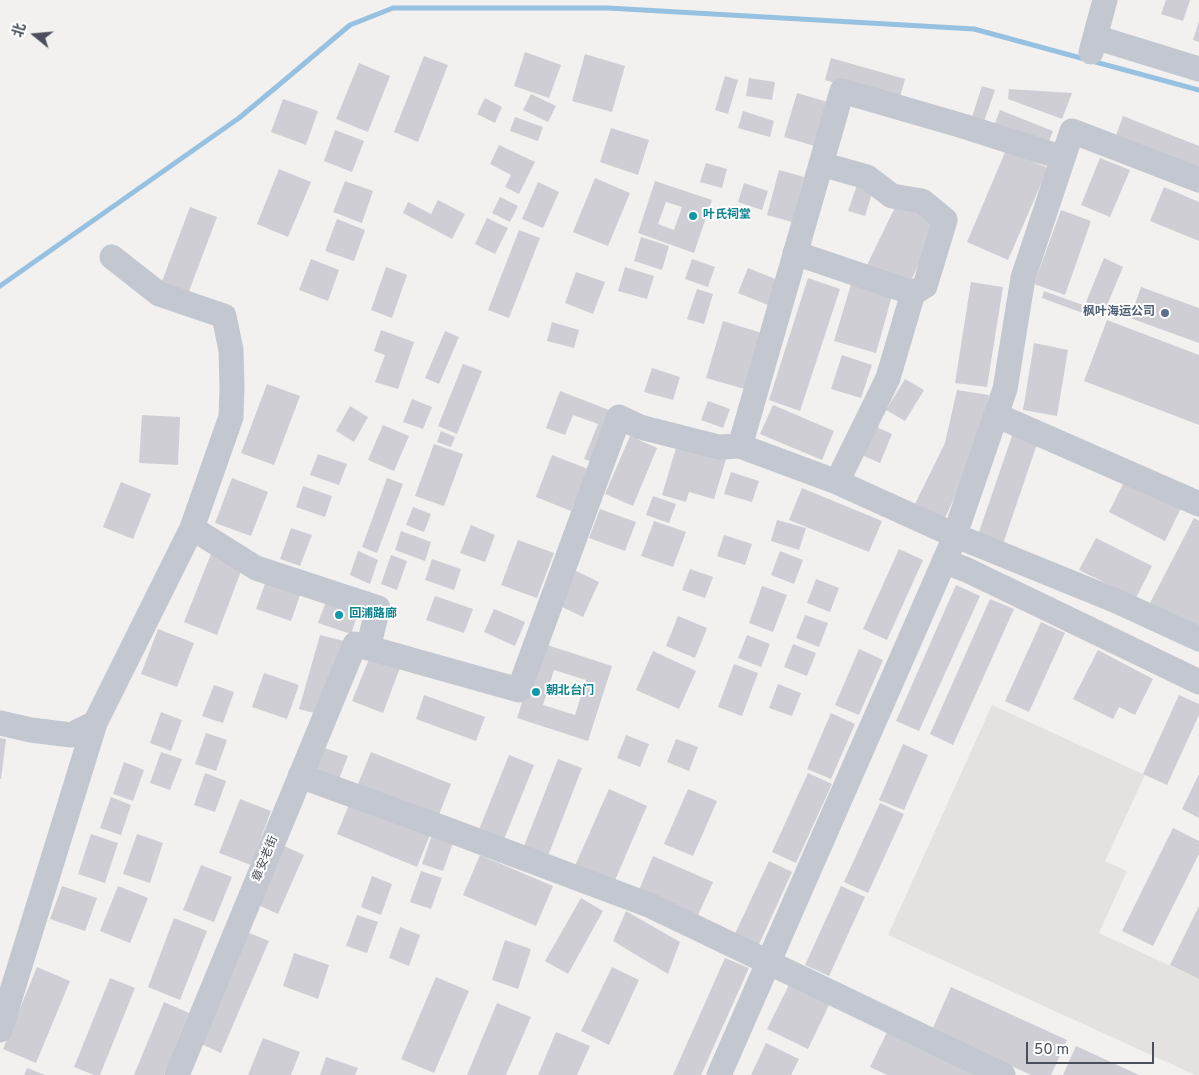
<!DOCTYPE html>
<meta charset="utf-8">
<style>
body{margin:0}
#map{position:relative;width:1199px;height:1075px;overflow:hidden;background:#f2f1f0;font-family:Overpass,"Noto Sans SC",sans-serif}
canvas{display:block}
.north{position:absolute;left:10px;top:10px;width:50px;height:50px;-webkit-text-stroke:4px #fff;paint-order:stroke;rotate:287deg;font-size:14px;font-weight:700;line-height:20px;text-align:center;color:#4a4f5b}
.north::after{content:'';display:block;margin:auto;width:18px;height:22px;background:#4a4f5b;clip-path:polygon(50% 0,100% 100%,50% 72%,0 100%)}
.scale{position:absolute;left:1026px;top:1042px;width:128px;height:22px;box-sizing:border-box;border:2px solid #4a4f5b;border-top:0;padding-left:6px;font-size:15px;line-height:18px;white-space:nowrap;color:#4a4f5b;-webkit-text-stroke:4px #fff;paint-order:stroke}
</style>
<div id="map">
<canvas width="1199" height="1075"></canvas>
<div class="north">北</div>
<div class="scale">50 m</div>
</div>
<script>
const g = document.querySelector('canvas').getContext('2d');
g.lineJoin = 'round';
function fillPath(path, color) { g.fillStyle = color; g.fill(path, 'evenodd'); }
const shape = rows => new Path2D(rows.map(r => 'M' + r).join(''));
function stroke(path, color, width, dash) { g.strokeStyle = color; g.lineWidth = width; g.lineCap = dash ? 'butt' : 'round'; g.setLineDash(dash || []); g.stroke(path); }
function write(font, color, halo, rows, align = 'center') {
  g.font = font + ' Overpass,"Noto Sans SC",sans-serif'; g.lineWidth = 4; g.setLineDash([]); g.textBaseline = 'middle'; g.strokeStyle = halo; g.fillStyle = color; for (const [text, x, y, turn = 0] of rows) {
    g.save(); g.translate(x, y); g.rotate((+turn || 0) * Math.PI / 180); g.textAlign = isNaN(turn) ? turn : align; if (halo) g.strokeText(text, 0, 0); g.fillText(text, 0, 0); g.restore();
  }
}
const education = shape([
 [992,705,1145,775,1105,861,1127,871,1099,933,1199,979,1199,1075,1195,1075,888,935]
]);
const stream = shape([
 [0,286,239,118,280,84,350,25,393,8,608,8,974,29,1199,90]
]);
const building = shape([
 [1166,0,1190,0,1183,21,1161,14],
 [1199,21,1199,42,1193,40],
 [525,52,561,65,549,98,514,86],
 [585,54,625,66,612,112,572,101],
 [424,56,448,65,418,142,394,132],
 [831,58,905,79,899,101,825,80],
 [359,63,390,76,368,132,336,119],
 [725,76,738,80,728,114,715,110],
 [749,78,775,82,772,100,746,96],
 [982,86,995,90,982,127,970,123],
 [1009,89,1072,93,1062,119,1008,99],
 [797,93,831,103,818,147,784,137],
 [531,94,556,106,548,122,523,110],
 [485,98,502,107,495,123,477,114],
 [283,99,318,111,306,145,271,132],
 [1000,110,1053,131,1046,149,993,129],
 [743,111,774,121,770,137,738,128],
 [1123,116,1199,146,1199,174,1114,141],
 [515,117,543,127,538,141,510,131],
 [611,128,649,140,638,175,600,162],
 [335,130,364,141,352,172,324,161],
 [499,145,535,162,519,194,505,187,511,175,490,164],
 [1006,150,1048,168,1008,260,967,242],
 [1100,158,1130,170,1110,217,1081,205],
 [706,163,727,169,722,188,700,182],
 [279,169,311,182,288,237,257,224],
 [779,170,804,177,792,222,767,215],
 [595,178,630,193,608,246,573,232],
 [345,181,373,191,362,223,333,212],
 [655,181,712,200,694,253,638,233],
 [666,202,682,207,674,230,658,224],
 [538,182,559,192,543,228,522,219],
 [858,182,874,187,865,216,848,211],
 [744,183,768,191,762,210,738,202],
 [1164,187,1199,202,1199,241,1150,221],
 [500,197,518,206,510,222,492,213],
 [899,199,940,219,909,285,867,265],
 [438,200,465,214,452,239,403,213,408,202,431,214],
 [190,207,217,217,188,294,161,284],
 [1061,210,1091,221,1065,295,1034,284],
 [487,218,508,228,495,254,475,244],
 [337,219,365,230,354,261,325,251],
 [519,230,540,238,509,318,488,310],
 [641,237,669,246,662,270,634,261],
 [1104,258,1123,267,1105,310,1086,302],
 [311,259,339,270,328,301,299,290],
 [692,259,715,267,708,287,685,279],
 [386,267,407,275,392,318,371,310],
 [625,267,654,276,647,299,618,291],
 [748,268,778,280,768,305,738,293],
 [576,272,605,282,593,314,565,303],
 [808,278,840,289,800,411,769,400],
 [852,281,893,292,876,353,834,341],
 [971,282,1003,287,987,387,955,383],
 [1141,287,1199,308,1199,343,1130,318],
 [697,289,713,294,704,324,687,319],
 [1044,291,1091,308,1088,315,1042,298],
 [1107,320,1199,355,1199,425,1084,381],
 [723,321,765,334,748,390,706,378],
 [552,322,579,330,574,348,547,341],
 [381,330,414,342,398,389,375,382,385,355,374,351],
 [445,331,459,337,439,384,425,378],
 [1034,343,1068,350,1057,416,1023,410],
 [842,355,872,365,861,398,831,389],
 [463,364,482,371,457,434,438,426],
 [652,368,680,377,673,400,644,392],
 [905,379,924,390,905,421,886,410],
 [267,384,300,396,274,465,241,453],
 [957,390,989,395,976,450,945,518,914,506,945,443],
 [560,391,614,412,595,463,584,459,598,424,573,415,565,435,546,428],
 [412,399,432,407,423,429,403,422],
 [708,401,730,409,723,428,701,420],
 [773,405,834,431,822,460,760,434],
 [350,406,368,417,354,442,336,431],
 [142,415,180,417,178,465,139,463],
 [870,424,892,434,880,463,857,453],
 [383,425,409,436,394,471,368,460],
 [441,431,455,437,451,447,437,442],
 [1013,433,1038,441,1002,547,977,538],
 [630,436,657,448,633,506,605,494],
 [678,441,727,456,714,499,689,492,686,502,662,495],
 [434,444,463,454,444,506,415,496],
 [318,454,347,464,339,485,310,475],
 [552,455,588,469,571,511,536,497],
 [731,472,759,481,752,502,724,494],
 [232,478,268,492,251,536,215,523],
 [387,478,403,484,377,553,362,547],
 [1125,480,1181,508,1165,541,1109,512],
 [121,482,151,494,133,539,103,527],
 [303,486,332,496,325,517,296,507],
 [802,488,882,521,869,552,789,520],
 [653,496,676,504,669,523,646,515],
 [413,507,431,514,424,532,406,525],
 [600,509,636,522,625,551,589,538],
 [1194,518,1199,521,1199,628,1150,603],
 [777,520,806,528,799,550,771,541],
 [654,521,686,532,673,567,641,556],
 [471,525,495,535,485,562,460,553],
 [291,528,312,535,300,566,280,559],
 [401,531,431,542,425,561,395,550],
 [724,535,752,544,745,565,717,556],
 [1096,538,1152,566,1136,598,1079,570],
 [518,540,554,553,537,598,501,585],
 [899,549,923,560,887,640,863,629],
 [358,551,378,560,370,584,350,575],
 [780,551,803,560,794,584,771,575],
 [211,554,243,566,217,635,184,622],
 [391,555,407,561,397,590,381,584],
 [432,559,461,569,454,590,425,580],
 [690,569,713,577,705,598,682,590],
 [576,571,599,582,583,617,560,606],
 [268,575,303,587,291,621,256,609],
 [816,579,839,588,830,612,807,603],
 [956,585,980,596,919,731,896,721],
 [762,586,787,595,773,632,749,623],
 [328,596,360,608,351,634,318,623],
 [435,596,473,609,464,633,426,620],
 [990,599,1014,609,953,745,930,734],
 [494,609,525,622,515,646,484,632],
 [805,615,828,623,819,647,796,638],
 [678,616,707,628,695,658,666,646],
 [1041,622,1065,633,1029,712,1005,701],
 [158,629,194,643,177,687,141,674],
 [320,635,344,641,321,715,299,709],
 [747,635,770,644,761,667,738,658],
 [541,643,612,666,588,741,517,718],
 [554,670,586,680,575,715,543,705],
 [793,644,816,653,807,676,784,667],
 [859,649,883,660,859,715,835,705],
 [1098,650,1153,679,1135,715,1119,707,1113,719,1073,699],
 [653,651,696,671,679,709,636,690],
 [371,654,401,665,383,713,352,701],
 [734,664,758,673,742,716,718,707],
 [264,673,299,685,287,719,252,707],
 [778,684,801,693,792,716,769,708],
 [214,685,234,692,223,723,202,716],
 [424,695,485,717,476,741,416,719],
 [1179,695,1199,704,1199,715,1167,785,1143,774],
 [161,712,182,720,171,751,150,743],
 [831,713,855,724,831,779,807,769],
 [206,733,227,740,216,771,195,764],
 [626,735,649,744,640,767,617,758],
 [0,738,6,739,1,779,0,779],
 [676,739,698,747,689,771,667,762],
 [903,744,928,755,904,810,879,800],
 [322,747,348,756,339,779,314,770],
 [161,752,182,759,170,790,150,783],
 [371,752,451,784,438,817,358,784],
 [509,755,534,765,503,842,478,832],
 [558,759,582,768,548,856,524,846],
 [124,762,144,770,133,801,113,794],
 [205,773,226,781,215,812,194,805],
 [808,773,832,784,796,863,772,852],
 [1199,774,1199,818,1182,809],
 [609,789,647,806,613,885,574,868],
 [688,789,717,801,693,856,664,844],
 [111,797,131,805,121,835,100,828],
 [240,799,271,811,251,865,219,853],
 [350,802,430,835,417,867,337,834],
 [880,803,904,814,868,893,844,882],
 [1173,828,1199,841,1199,854,1153,946,1122,931],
 [433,832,454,840,443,871,422,864],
 [91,834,118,843,105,883,78,874],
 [137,834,163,843,150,883,123,874],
 [282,845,304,855,278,914,256,904],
 [480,855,553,886,536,926,463,895],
 [653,856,713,882,698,915,639,890],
 [769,861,792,872,756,951,732,940],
 [201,865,232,877,214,922,183,910],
 [421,871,442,878,431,909,410,902],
 [372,876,392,884,381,915,361,907],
 [62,886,97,898,85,931,50,919],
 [118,886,148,898,130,943,100,931],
 [841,886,865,897,829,976,805,965],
 [581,898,603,911,568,974,545,961],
 [1199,906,1199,979,1170,965],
 [626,911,680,942,668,974,613,941],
 [357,915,378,922,367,953,346,946],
 [174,918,207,931,180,1000,148,987],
 [400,927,420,935,409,966,389,958],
 [247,932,269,941,221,1053,199,1043],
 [505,940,531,949,518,989,492,980],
 [294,953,329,965,318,999,283,986],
 [725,958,749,968,701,1075,673,1075],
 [37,967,70,981,36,1063,3,1049],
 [612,967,639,980,609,1045,581,1031],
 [436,977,469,991,434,1073,401,1059],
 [110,978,135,988,100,1075,94,1075,74,1067],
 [790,983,830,1003,808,1049,767,1029],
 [951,987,1067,1040,1051,1075,1031,1075,932,1030],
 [164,1002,189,1013,164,1075,134,1075],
 [497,1003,531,1017,506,1075,467,1075],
 [890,1026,990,1075,887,1075,870,1067],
 [556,1032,590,1046,577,1075,538,1075],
 [263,1038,300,1052,291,1075,248,1075],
 [766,1043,799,1059,791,1075,751,1075],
 [1076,1046,1139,1075,1063,1075],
 [326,1057,358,1068,355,1075,320,1075],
 [27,1068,45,1075,24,1075]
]);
const minor = shape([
 [1095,37,1199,69],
 [1091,52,1105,0],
 [1063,158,963,126,842,91,740,446,837,482,954,535,1114,600,1199,639],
 [821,164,867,177,892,196,922,201,945,220,925,286,913,293],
 [795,253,913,293,888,378,837,482],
 [996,415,1199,504],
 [192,528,256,568,378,608,368,648],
 [944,561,967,570,1199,682],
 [0,723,31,730,71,735,95,723,192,528,231,417,232,387,231,350,224,316,159,294,112,257],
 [300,776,446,829,649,905,1003,1075],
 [0,1030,95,723],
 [177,1075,355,644,519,690,619,417,640,427,719,447,740,446],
 [719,1075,951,546,1005,389,1023,278,1072,131,1199,180]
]);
const markers = [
 [693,216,5,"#0f9aa8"],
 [1165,313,5,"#5c6f8a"],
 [339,615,5,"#0f9aa8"],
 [536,692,5,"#0f9aa8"]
];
const cultureNames = [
 ["叶氏祠堂",703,216],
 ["回浦路廊",349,615],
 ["朝北台门",546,692]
];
const serviceNames = [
 ["枫叶海运公司",1155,313]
];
const streetNames = [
 ["章安老街",266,859,-68]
];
fillPath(education, '#e3e2e1');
stroke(stream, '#97c1e1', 5);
fillPath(building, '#ceced4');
stroke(minor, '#c2c7d0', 25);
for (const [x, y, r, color] of markers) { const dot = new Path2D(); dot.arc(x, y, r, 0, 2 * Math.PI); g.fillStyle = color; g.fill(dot); stroke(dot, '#fff', 2); }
write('bold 12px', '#0d838f', '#fff', cultureNames, 'left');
write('bold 12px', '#4e5e75', '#fff', serviceNames, 'right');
write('12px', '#4a4f5b', '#fff', streetNames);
</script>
